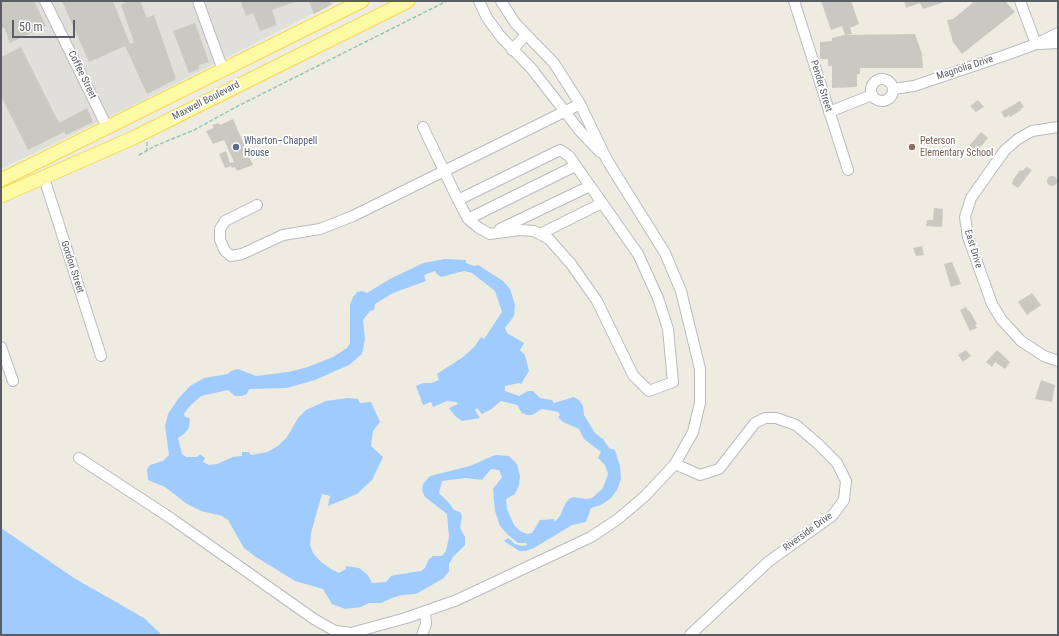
<!DOCTYPE html>
<meta charset="utf-8">
<style>
body{margin:0}
#map{position:relative;width:1059px;height:636px;overflow:hidden;background:#eeece1;font-family:"Roboto Condensed",sans-serif}
canvas{display:block}
.frame{position:absolute;inset:0;border:2px solid #5a5d63;pointer-events:none}
.scale{position:absolute;left:12px;top:20px;width:63px;height:18px;box-sizing:border-box;border:2px solid #5a5d63;border-top:0;padding-left:5px;font-size:12px;line-height:14px;white-space:nowrap;color:#5a5d63;-webkit-text-stroke:3px #fff;paint-order:stroke}
</style>
<div id="map">
<canvas width="1059" height="636"></canvas>
<div class="frame"></div>
<div class="scale">50 m</div>
</div>
<script>
const g = document.querySelector('canvas').getContext('2d');
g.lineJoin = 'round';
function fillPath(path, color) { g.fillStyle = color; g.fill(path, 'evenodd'); }
const shape = rows => new Path2D(rows.map(r => 'M' + r).join(''));
function stroke(path, color, width, dash) { g.strokeStyle = color; g.lineWidth = width; g.lineCap = dash ? 'butt' : 'round'; g.setLineDash(dash || []); g.stroke(path); }
function write(font, color, halo, rows, align = 'center') {
  g.font = font + ' "Roboto Condensed",sans-serif'; g.lineWidth = 3.5; g.setLineDash([]); g.textBaseline = 'middle'; g.strokeStyle = halo; g.fillStyle = color; for (const [text, x, y, turn = 0] of rows) {
    g.save(); g.translate(x, y); g.rotate((+turn || 0) * Math.PI / 180); g.textAlign = isNaN(turn) ? turn : align; if (halo) g.strokeText(text, 0, 0); g.fillText(text, 0, 0); g.restore();
  }
}
const industrial = shape([
 [1,1,338,1,136,104,1,169]
]);
const water = shape([
 [445,259,466,260,466,263,474,266,478,265,503,281,510,289,515,305,514,316,505,328,507,333,524,343,520,350,525,355,529,371,521,384,519,383,505,386,505,391,519,396,528,391,533,391,540,398,552,400,554,403,574,397,579,400,583,406,584,415,595,433,603,439,609,448,615,450,620,466,621,479,617,490,611,498,601,505,591,508,586,522,572,525,534,548,526,551,519,551,504,541,508,538,515,544,522,546,527,545,526,543,518,543,507,534,500,526,495,511,493,489,502,477,499,470,491,469,482,480,466,478,442,481,439,493,449,503,454,510,460,512,462,516,460,528,465,537,465,545,453,557,449,564,449,571,444,578,416,594,402,595,392,598,381,603,369,603,361,607,345,609,332,604,323,589,295,581,256,557,244,548,228,520,222,516,201,511,187,504,165,487,148,480,147,469,150,465,163,461,169,455,165,426,168,414,178,399,190,386,204,378,228,374,231,371,238,369,256,376,288,372,308,367,333,357,347,348,350,343,350,305,353,297,357,292,362,291,367,293,390,279,423,263],
 [435,271,437,274,441,277,464,271,472,273,495,291,502,312,484,339,481,337,475,346,463,357,437,374,439,380,431,383,423,383,416,386,423,405,431,402,433,407,447,401,456,402,458,404,449,408,455,416,462,421,480,418,475,410,477,408,482,414,490,410,501,401,517,405,522,413,527,415,532,415,542,409,558,412,560,415,558,417,563,422,579,429,584,439,601,452,598,458,605,465,608,474,603,488,592,498,586,499,574,497,569,499,565,504,560,516,555,522,554,519,540,520,532,533,527,534,520,531,514,525,507,509,506,499,515,494,519,485,520,476,517,464,509,456,495,455,470,466,430,476,423,484,422,490,425,497,447,514,449,537,446,551,442,556,433,556,429,559,425,568,421,571,395,575,391,576,386,582,372,583,368,575,359,568,346,566,346,569,339,573,331,569,321,562,313,553,310,545,311,533,322,494,330,496,328,506,357,494,372,480,383,457,371,446,373,431,380,422,371,402,360,403,358,399,348,398,326,401,306,410,298,418,287,437,278,446,267,452,251,455,249,452,242,452,242,456,233,457,217,464,209,465,203,462,205,458,200,454,197,457,186,457,182,454,178,438,184,434,189,428,190,418,185,417,184,414,189,407,201,396,228,390,235,396,242,396,247,394,249,389,287,388,315,380,349,365,362,354,365,339,363,320,370,311,374,310,375,304,393,293,426,281,424,275],
 [1,528,74,578,144,618,162,635,1,635]
]);
const building = shape([
 [1,1,34,1,46,26,10,43,4,27,1,29],
 [62,1,113,1,130,44,134,42,121,5,128,1,140,1,147,18,154,15,176,79,147,94,125,46,89,62],
 [242,1,298,1,272,10,277,25,260,31,253,13,246,16,241,3],
 [309,1,330,1,331,5,314,14],
 [821,1,851,1,859,24,850,28,852,34,845,35,842,26,831,30],
 [904,1,947,1,923,9,920,3,906,8],
 [975,1,1005,1,1015,12,962,54,953,42,947,20,953,19],
 [195,23,209,62,199,65,199,69,189,73,173,31],
 [915,34,922,54,923,68,860,68,860,74,857,74,857,87,832,88,832,66,828,66,828,59,820,59,820,42,832,41,832,38,844,35],
 [21,47,59,123,87,108,93,122,66,135,64,132,28,150,1,96,1,57],
 [978,100,984,107,976,112,970,106],
 [1020,101,1024,107,1021,109,1021,110,1010,117,1009,115,1005,118,1001,112],
 [233,119,253,165,237,171,235,167,232,168,231,166,225,168,219,154,226,151,230,163,234,162,224,140,213,144,206,131,214,128,212,125,218,123,220,125],
 [981,132,988,138,977,151,969,146],
 [1027,167,1032,170,1018,188,1012,184,1013,180,1020,170,1022,171],
 '1047 181a5 5 0 1 1 10 0a5 5 0 1 1-10 0Z',
 [934,208,943,209,942,227,926,226,927,220,933,220],
 [922,246,924,255,916,256,913,248],
 [952,262,961,284,951,287,944,264],
 [1032,293,1041,305,1027,315,1018,302],
 [966,307,968,311,969,310,977,324,975,325,977,328,970,331,960,310],
 [966,350,971,356,963,362,958,355],
 [997,350,1010,362,1005,369,995,362,992,367,986,362],
 [1041,380,1055,385,1052,402,1035,399]
]);
const path = shape([
 [147,142,147,150],
 [139,155,155,146,194,130,236,107,447,1]
]);
const minor = shape([
 [45,1,107,127],
 [198,1,223,70],
 [479,1,487,18,501,37,531,68,580,131,600,152],
 [501,1,515,23,554,63,580,104,607,160,665,253,681,291,700,369,700,403,693,432,675,464,700,475,719,469,755,423,765,418,776,418,796,425,817,443,837,463,846,481,844,500,832,516,768,562,690,635],
 [794,1,848,170],
 [1020,1,1036,44],
 [1038,44,1058,43],
 [512,50,526,35],
 '871 90a11 11 0 1 1 22 0a11 11 0 1 1-22 0Z',
 [894,89,914,86,1006,55,1036,44,1058,33],
 [829,112,872,95],
 [423,127,458,200,468,219,479,228,490,234,520,230,534,231,549,239,571,264,597,301,633,375,649,391,673,382,668,329,658,298,638,254,569,156,560,150,458,200],
 [1058,127,1032,131,1018,139,1005,150,971,198,965,217,968,237,992,304,1001,319,1021,341,1044,356,1058,361],
 [44,178,101,356],
 [257,205,225,221,220,229,220,240,225,251,231,256,242,254,283,235,320,229,353,216,580,104],
 [468,219,575,166],
 [500,229,590,186],
 [540,234,602,203],
 [1,347,13,381],
 [79,458,172,519,314,619,335,631,351,633,406,618,457,600,591,537,618,519,645,496,675,464],
 [422,635,426,624,425,611]
]);
const major = shape([
 [1,180,362,1],
 [1,196,133,138,408,1]
]);
const markers = [
 [236,147,4,"#5c6f8a"],
 [912,147,4,"#8d6e63"]
];
const streetNames = [
 ["Magnolia Drive",965,68,-18],
 ["Coffee Street",82,75,64],
 ["Pender Street",821,86,73],
 ["Maxwell Boulevard",206,101,-27],
 ["East Drive",973,249,73],
 ["Gordon Street",72,267,72],
 ["Riverside Drive",808,532,-36]
];
const serviceNames = [
 ["Wharton–Chappell",244,141],
 ["House",244,153]
];
const educationNames = [
 ["Peterson",920,141],
 ["Elementary School",920,153]
];
fillPath(industrial, '#e1dfd9');
fillPath(water, '#a0cbff');
fillPath(building, '#cac9c1');
stroke(minor, '#b9bbc1', 12);
stroke(major, '#f6da52', 15);
stroke(path, '#95c8aa', 1.5, [4, 2]);
stroke(minor, '#fff', 10);
stroke(major, '#fffaa5', 13);
for (const [x, y, r, color] of markers) { const dot = new Path2D(); dot.arc(x, y, r, 0, 2 * Math.PI); g.fillStyle = color; g.fill(dot); stroke(dot, '#fff', 1.5); }
write('10px', '#5a5d63', '#fff', streetNames);
write('10px', '#4e5e75', '#fff', serviceNames, 'left');
write('10px', '#785e54', '#fff', educationNames, 'left');
</script>
